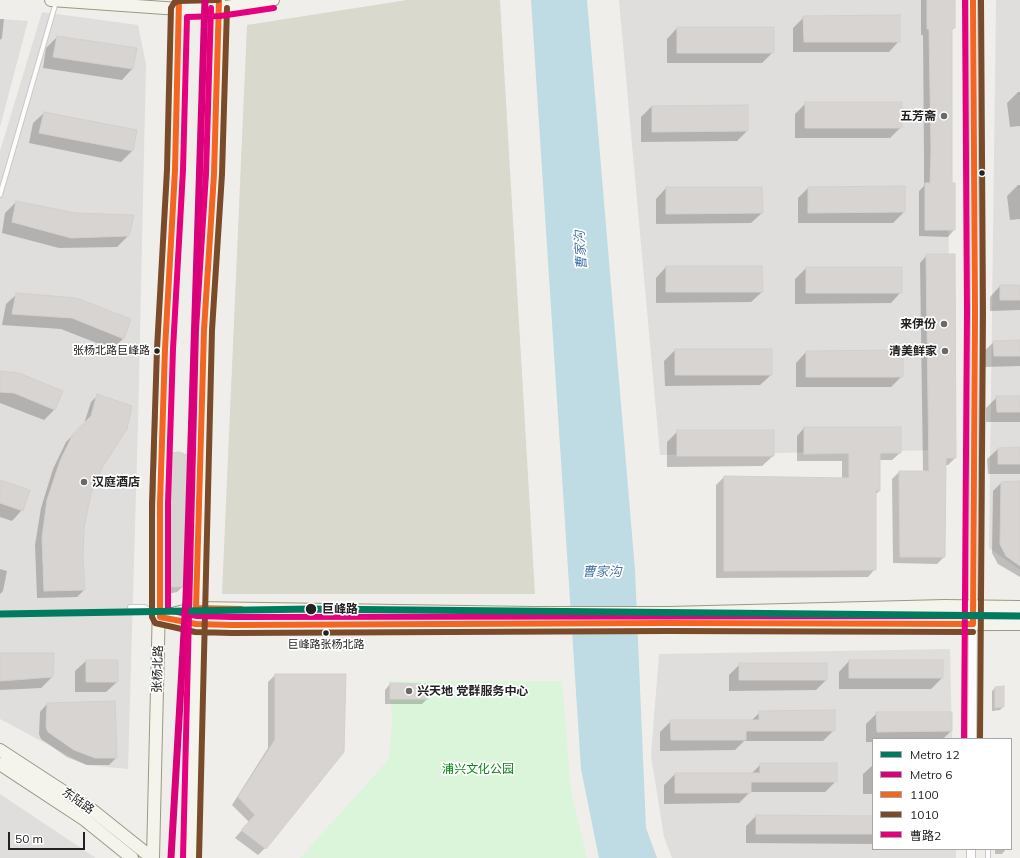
<!DOCTYPE html>
<html>
<head>
<meta charset="utf-8">
<style>
	body { margin:0 }
	#map { position:relative; width:1020px; height:858px; overflow:hidden; background:#f0eeeb; font-family:Mulish,"Noto Sans SC",sans-serif }
	canvas { display:block }
	.legend { position:absolute; left:872px; top:738px; width:140px; height:112px; box-sizing:border-box; background:#fff; border:1px solid #a7a7a7; margin:0; padding:5px 7px; list-style:none; font-size:12px; color:#222 }
	.legend li { display:flex; align-items:center; gap:8px; height:20px }
	.legend b { width:20px; border:1px solid #a7a7a7 }
	.scale { position:absolute; left:8px; top:832px; width:77px; height:18px; box-sizing:border-box; border:2px solid #222; border-top:0; padding-left:5px; font-size:12px; line-height:14px; white-space:nowrap; color:#222; -webkit-text-stroke:3px #fff; paint-order:stroke }
</style>
</head>
<body>
<div id="map">
<canvas width="1020" height="858"></canvas>
<ul class="legend">
<li><b style="height:5px;background:#007b5f"></b>Metro 12</li>
<li><b style="height:5px;background:#d9017a"></b>Metro 6</li>
<li><b style="height:5px;background:#f26522"></b>1100</li>
<li><b style="height:5px;background:#7a4b2a"></b>1010</li>
<li><b style="height:5px;background:#e5007d"></b>曹路2</li>
</ul>
<div class="scale">50 m</div>
</div>
<script>
const ctx = document.querySelector('canvas').getContext('2d');
ctx.lineJoin = 'round';
function fillPath(path, color) { ctx.fillStyle = color; ctx.fill(path, 'evenodd'); }
const poly = rows => new Path2D(rows.map(r => 'M' + r).join(''));
function strokePath(path, color, width, dash) { ctx.strokeStyle = color; ctx.lineWidth = width; ctx.lineCap = dash ? 'butt' : 'round'; ctx.setLineDash(dash || []); ctx.stroke(path); }
function write(font, color, halo, rows, align = 'center') {
  ctx.font = font + ' Mulish,"Noto Sans SC",sans-serif'; ctx.lineWidth = 3.5; ctx.setLineDash([]); ctx.textBaseline = 'middle'; ctx.strokeStyle = halo; ctx.fillStyle = color; for (const [text, x, y, turn = 0] of rows) {
    ctx.save(); ctx.translate(x, y); ctx.rotate((+turn || 0) * Math.PI / 180); ctx.textAlign = isNaN(turn) ? turn : align; if (halo) ctx.strokeText(text, 0, 0); ctx.fillText(text, 0, 0); ctx.restore();
  }
}
const residential = poly([
	[619,0,946,0,951,450,660,455],
	[996,0,1020,0,1020,570,989,548],
	[42,12,138,25,146,64,138,424,128,769,86,765,0,719,0,151],
	[0,19,28,21,0,127],
	[950,649,952,739,873,739,873,849,956,849,956,858,672,858,664,837,651,756,659,654],
	[0,794,96,858,0,858]
]);
const construction = poly([
	[407,0,500,0,535,594,222,594,247,25]
]);
const park = poly([
	[389,681,562,681,571,792,587,858,300,858,389,759,392,720]
]);
const water = poly([
	[531,0,587,0,635,570,646,828,657,858,599,858,581,769]
]);
const shadow = poly([
	[921,0,954,0,954,28,951,31,951,184,954,184,954,230,948,237,919,236,919,191,924,186,924,157,923,35,921,35],
	[804,17,899,41,889,52,793,52,793,28],
	[0,19,4,19,2,38,0,40],
	[677,28,773,52,762,63,667,63,667,39],
	[57,37,135,49,132,69,122,80,43,68,46,48],
	[1018,92,1020,92,1020,126,1010,127,1007,103],
	[806,103,901,127,890,138,795,138,795,114],
	[652,106,747,131,737,141,641,142,641,117],
	[44,113,132,151,121,162,29,143,33,123],
	[1018,185,1020,185,1020,219,1010,220,1007,196],
	[666,188,762,213,751,223,656,224,656,199],
	[808,188,904,212,893,223,798,223,798,198],
	[16,202,128,236,117,247,59,248,2,233,5,213],
	[927,255,955,458,948,465,945,465,944,557,937,564,893,563,892,479,899,472,923,472,920,263],
	[666,267,762,292,751,302,656,303,656,278],
	[806,268,901,268,901,292,891,303,795,304,795,279],
	[1000,286,1020,286,1020,310,990,311,990,297],
	[17,294,129,319,123,339,112,349,61,329,2,325,6,304],
	[1020,341,1020,366,983,367,983,352,994,342],
	[675,350,771,375,760,385,665,386,664,361],
	[806,352,902,376,891,387,796,387,796,363],
	[0,372,55,409,44,420,0,403],
	[98,395,102,465,90,494,83,527,82,559,84,590,77,597,37,598,35,545,41,508,53,469,66,442,84,424,91,402],
	[997,397,1020,397,1020,422,986,422,986,408],
	[804,428,900,453,892,460,879,460,879,491,875,495,875,569,868,577,716,578,716,485,724,477,842,479,842,461,797,461,797,436],
	[678,431,773,456,762,466,667,467,667,442],
	[1020,448,1020,474,988,474,987,459,998,449],
	[171,454,189,581,177,592,168,594,160,592,163,461],
	[0,481,22,510,12,521,0,517],
	[1001,483,1020,501,1020,577,998,564,992,553,993,491],
	[0,569,7,571,3,591,0,594],
	[0,654,52,677,41,688,0,690],
	[86,661,117,682,106,692,75,692,75,671],
	[849,661,942,661,942,678,931,689,839,689,839,672],
	[740,664,826,680,816,690,729,691,729,675],
	[275,675,345,675,265,848,258,855,235,838,249,822,232,805,268,748,268,682],
	[390,684,427,699,422,704,385,704,385,690],
	[995,688,1003,707,1000,710,992,711,992,691],
	[47,704,116,758,109,765,87,765,67,757,41,739,39,734,40,712],
	[760,712,834,730,823,741,744,741,735,750,660,751,660,732,671,721,751,721],
	[877,713,951,731,943,739,873,739,873,742,866,742,866,724],
	[761,764,836,781,825,792,750,792,739,803,664,804,664,785,675,774,751,774],
	[873,765,873,794,863,794,863,774],
	[756,816,873,816,873,844,746,843,746,826],
	[995,849,1006,849,1002,854,995,854]
]);
const building = poly([
	[927,0,955,0,955,28,952,28,952,183,955,183,955,230,925,230,925,183,930,183,931,150,929,29,927,29,927,0],
	[900,15,900,42,804,42,803,16,900,15],
	[677,27,774,27,774,53,677,53,677,27],
	[57,36,137,48,133,69,53,57,57,36],
	[805,102,902,102,902,128,805,128,805,102],
	[748,105,748,131,652,132,652,106,748,105],
	[44,112,137,130,133,151,39,133,44,112],
	[905,186,905,212,808,213,808,187,905,186],
	[666,187,762,187,763,213,666,214,666,187],
	[16,201,75,213,134,215,129,236,71,238,12,222,16,201],
	[926,254,955,254,956,458,946,458,945,557,900,557,899,471,929,471,926,254],
	[666,266,762,266,763,292,666,292,666,266],
	[806,267,902,267,902,293,806,293,806,267],
	[1000,285,1020,285,1020,300,1000,300,1000,285],
	[16,293,76,298,131,319,124,339,72,318,12,314,16,293],
	[1020,340,1020,356,994,356,993,341,1020,340],
	[675,349,772,349,772,375,675,375,675,349],
	[903,350,903,377,806,377,806,351,903,350],
	[0,371,19,373,63,391,55,410,14,393,0,392,0,371],
	[97,394,132,406,127,429,103,466,91,494,84,528,83,559,85,590,44,591,42,538,47,500,60,461,73,434,91,416,97,394],
	[996,396,1020,396,1020,412,997,412,996,396],
	[804,427,901,427,901,453,880,453,880,491,876,490,876,570,724,571,724,476,849,478,849,453,804,454,804,427],
	[677,430,774,430,774,456,677,456,677,430],
	[1020,447,1020,464,998,464,998,448,1020,447],
	[179,452,193,457,190,581,185,586,175,587,167,585,170,453,179,452],
	[0,480,30,490,23,511,0,503,0,480],
	[1020,481,1020,566,1006,556,1000,544,1001,482,1020,481],
	[0,653,54,653,53,677,0,681,0,653],
	[86,660,118,660,118,682,86,682,86,660],
	[849,660,943,660,943,678,849,678,849,660],
	[739,663,827,663,827,680,739,680,739,663],
	[275,674,346,674,344,752,266,849,241,830,255,815,238,797,275,740,275,674],
	[390,683,428,684,428,699,390,699,390,683],
	[1004,686,1004,707,995,708,995,687,1004,686],
	[115,701,117,758,95,758,74,750,48,732,46,727,47,703,115,701],
	[835,710,835,731,746,731,746,740,671,740,670,720,759,720,759,711,835,710],
	[876,712,952,712,952,731,877,732,876,712],
	[760,763,837,763,837,782,751,782,751,793,675,793,675,773,760,773,760,763],
	[756,815,873,816,873,834,756,834,756,815]
]);
const lane = poly([
	[0,195,56,2],
	[130,607,145,607,156,614],
	[988,858,988,849]
]);
const street = poly([
	[972,739,975,312,973,0],
	[971,858,971,849]
]);
const secondary = poly([
	[51,0,179,9,219,8,273,0],
	[160,617,196,608,533,613,668,613,945,606,1020,607],
	[164,618,196,624,232,625,1020,624],
	[0,750,92,810,152,858],
	[0,764,85,820,132,858],
	[153,858,165,349,175,170,179,0],
	[191,858,204,330,214,174,219,0]
]);
const bus1 = poly([
	[179,0,175,170,165,349,160,503,160,617,196,624,232,625,668,623,973,624,975,312,973,0],
	[219,0,214,174,204,330,196,608,241,609]
]);
const bus2 = poly([
	[218,0,178,1,174,3,171,8,167,170,157,349,152,503,152,617,155,623,195,632,232,633,668,631,973,632],
	[980,739,983,312,981,0],
	[199,858,212,330,222,174,227,8]
]);
const bus3 = poly([
	[274,8,220,16,187,17,183,170,173,349,168,503,168,610,197,616,232,617,1020,616],
	[964,739,967,312,965,0],
	[183,858,196,330,206,174,211,8]
]);
const metro1 = poly([
	[0,614,311,609,1020,616]
]);
const metro2 = poly([
	[171,858,186,598,205,0]
]);
const markers = [
	[944,116,4,"#6a6968"],
	[982,173,3.5,"#222"],
	[944,324,4,"#6a6968"],
	[157,351,3.5,"#222"],
	[945,351,4,"#6a6968"],
	[84,482,4,"#6a6968"],
	[311,609,6,"#222"],
	[326,633,3.5,"#222"],
	[409,691,4,"#6a6968"]
];
const busNames = [
	["张杨北路巨峰路",150,351],
	["巨峰路张杨北路",326,645,"center"]
];
const poiNames = [
	["五芳斋",936,116],
	["来伊份",936,324],
	["清美鲜家",937,351],
	["汉庭酒店",92,482,"left"],
	["兴天地 党群服务中心",417,691,"left"]
];
const stopNames = [
	["巨峰路",322,609]
];
const streetNames = [
	["张杨北路",158,669,-88],
	["东陆路",78,801,35]
];
const parkNames = [
	["浦兴文化公园",478,769]
];
const waterNames = [
	["曹家沟",581,250,-94],
	["曹家沟",602,572]
];
fillPath(residential, '#dfdedc');
fillPath(construction, '#d9d9cd');
fillPath(park, '#daf5da');
fillPath(water, '#bfdbe3');
fillPath(shadow, '#0003');
fillPath(building, '#d7d4d2');
strokePath(building, '#d3d0cc', 1);
strokePath(lane, '#c9c8c7', 6);
strokePath(street, '#c9c8c7', 10);
strokePath(secondary, '#999a82', 14);
strokePath(lane, '#fdfcfc', 4);
strokePath(street, '#fdfcfc', 8);
strokePath(secondary, '#f4f4ed', 12);
strokePath(bus1, '#f26522', 6);
strokePath(bus2, '#7a4b2a', 6);
strokePath(bus3, '#e5007d', 6);
strokePath(metro1, '#007b5f', 7);
strokePath(metro2, '#d9017a', 7);
for (const [x, y, r, color] of markers) { const dot = new Path2D(); dot.arc(x, y, r, 0, 2 * Math.PI); ctx.fillStyle = color; ctx.fill(dot); strokePath(dot, '#fff', 1.5); }
write('11px', '#222', '#fff', busNames, 'right');
write('bold 12px', '#222', '#fff', poiNames, 'right');
write('bold 12px', '#222', '#fff', stopNames, 'left');
write('12px', '#222', '#fff', streetNames);
write('12px', '#0c8416', '#fff', parkNames);
write('italic 13px', '#4a7aab', '#fff', waterNames);
</script>
</body>
</html>
